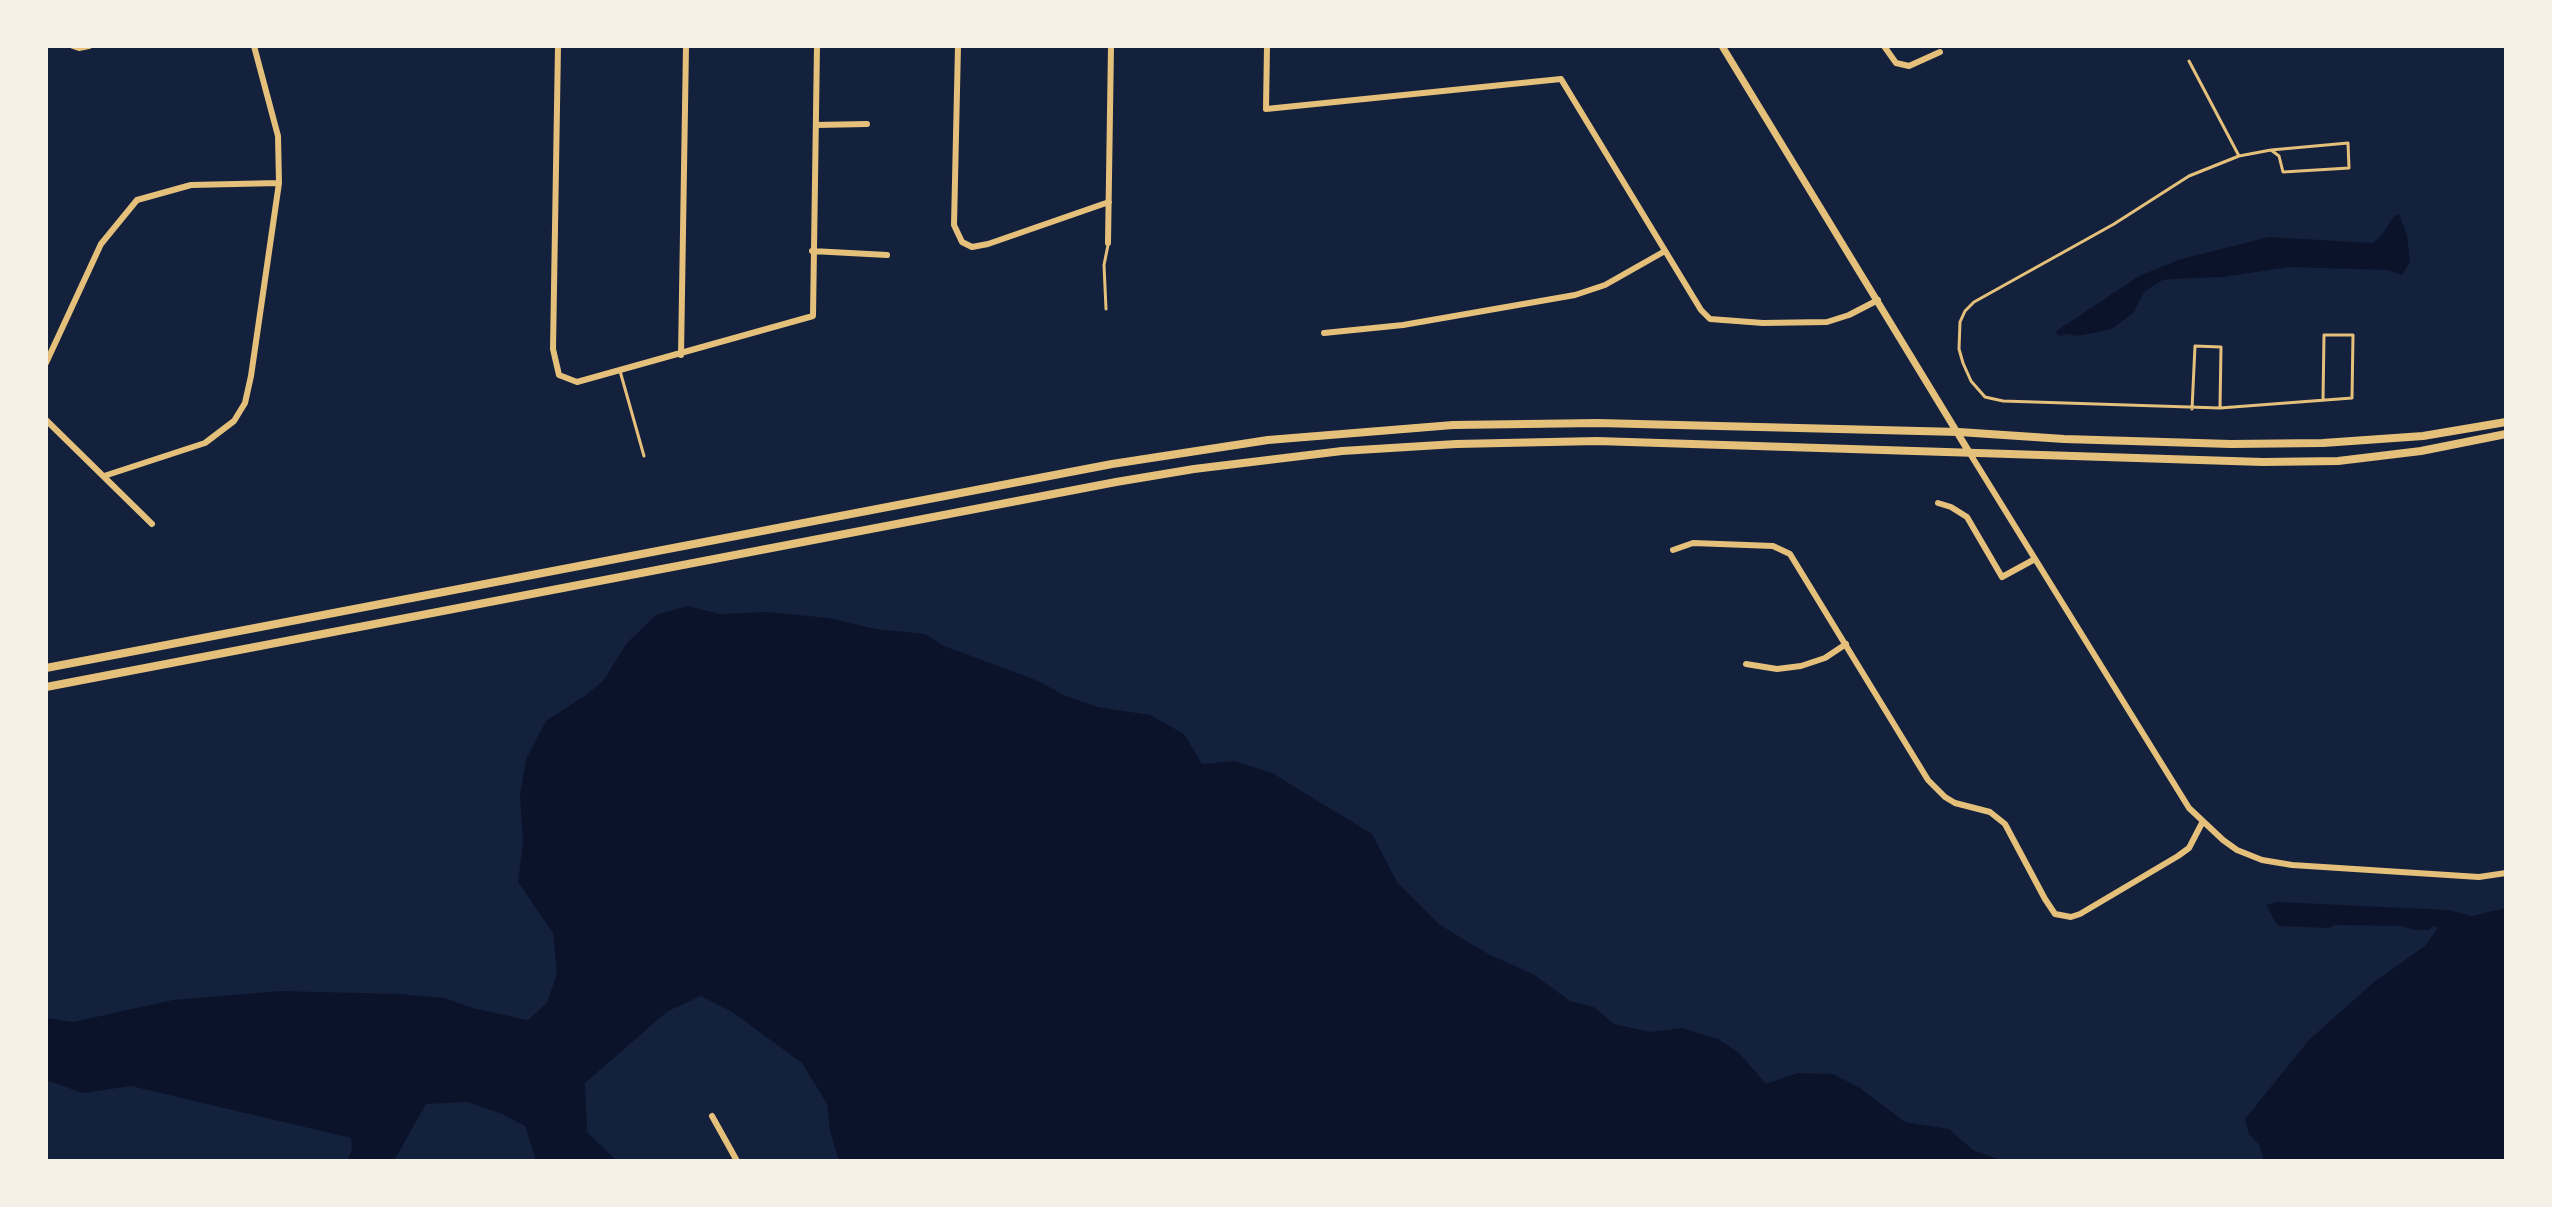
<!DOCTYPE html>
<html>
<head>
<meta charset="utf-8">
<style>
	body { margin:0 }
	#map { position:relative; width:2552px; height:1207px; overflow:hidden; background:#14213d; font-family:Lora,serif }
	canvas { display:block }
	.frame { position:absolute; inset:0; border:48px solid #f6f1e7; pointer-events:none }
</style>
</head>
<body>
<div id="map">
<canvas width="2552" height="1207"></canvas>
<div class="frame"></div>
</div>
<script>
const ctx = document.querySelector('canvas').getContext('2d');
ctx.lineJoin = 'round';
function fillPath(path, color) { ctx.fillStyle = color; ctx.fill(path, 'evenodd'); }
const poly = rows => new Path2D(rows.map(r => 'M' + r).join(''));
function strokePath(path, color, width, dash) { ctx.strokeStyle = color; ctx.lineWidth = width; ctx.lineCap = dash ? 'butt' : 'round'; ctx.setLineDash(dash || []); ctx.stroke(path); }
const water = poly([
	[2399,214,2407,235,2410,262,2402,275,2389,270,2289,267,2223,277,2172,279,2163,280,2145,291,2133,313,2112,329,2078,336,2066,334,2060,336,2055,332,2139,276,2181,259,2269,237,2373,243,2382,235,2394,216],
	[687,606,720,614,768,612,829,618,876,629,925,634,944,646,1036,680,1066,696,1098,707,1150,715,1184,734,1202,764,1234,761,1272,773,1372,834,1397,882,1440,925,1490,955,1533,974,1570,1001,1594,1007,1614,1024,1650,1032,1682,1028,1718,1039,1739,1053,1766,1084,1798,1073,1833,1074,1860,1088,1905,1122,1949,1129,1973,1150,2003,1161,839,1161,830,1131,827,1104,802,1063,732,1012,701,996,668,1011,585,1083,587,1132,617,1161,536,1161,525,1126,502,1114,468,1102,426,1104,394,1161,347,1161,352,1149,351,1138,131,1086,83,1093,46,1080,46,1018,73,1022,173,1000,280,991,400,994,445,998,472,1008,528,1020,547,1003,557,973,553,933,518,882,523,842,520,795,526,759,546,721,586,695,603,681,627,643,656,615],
	[2278,902,2449,910,2472,916,2506,908,2506,1161,2264,1161,2259,1145,2249,1134,2245,1119,2309,1040,2374,982,2425,946,2438,928,2434,926,2428,930,2414,930,2402,926,2335,925,2328,928,2278,926,2266,905]
]);
const service = poly([
	[2189,61,2239,156,2189,176,2114,224,1974,302,1965,311,1960,322,1959,349,1963,363,1971,381,1985,397,2003,401,2220,408,2352,398,2353,335,2324,335,2323,400],
	[2239,156,2271,150,2279,156,2283,172,2349,168,2348,143,2271,150],
	[1106,309,1104,265,1108,245],
	[620,371,644,456],
	[2192,409,2195,346,2221,347,2220,408]
]);
const minor = poly([
	[73,46,79,48,89,46],
	[558,46,553,349,559,375,577,382,813,316,817,46],
	[958,46,954,225,962,242,972,247,988,244,1109,202],
	[1267,46,1266,109,1561,79,1701,310,1710,319,1763,323,1827,322,1849,315,1878,300],
	[1884,46,1896,63,1909,66,1940,52],
	[816,125,867,124],
	[1108,243,1111,46],
	[812,251,887,255],
	[1324,333,1403,325,1575,295,1605,285,1665,251],
	[681,355,686,46],
	[46,363,101,244,137,200,191,185,279,183],
	[46,420,152,524],
	[1969,452,2189,808,2223,840,2237,850,2262,860,2292,865,2479,877,2506,873],
	[104,476,205,443,234,421,245,403,251,376,279,183,278,136,254,46],
	[1938,503,1951,507,1967,517,2002,577,2035,559],
	[1673,550,1693,543,1773,546,1790,554,1928,780,1945,797,1955,803,1990,812,2005,824,2045,899,2055,914,2071,917,2080,914,2178,856,2189,848,2202,823],
	[1746,664,1777,669,1801,666,1825,658,1846,644],
	[712,1116,737,1161]
]);
const tertiary = poly([
	[1722,46,1969,452]
]);
const secondary = poly([
	[46,668,1112,464,1268,440,1453,425,1598,423,1959,432,2064,439,2231,444,2323,443,2423,436,2506,422],
	[46,687,1116,482,1194,469,1342,451,1456,444,1597,441,2263,462,2338,461,2421,451,2506,434]
]);
fillPath(water, '#0b132b');
strokePath(service, '#e5c07b', 3);
strokePath(minor, '#e5c07b', 6);
strokePath(tertiary, '#e5c07b', 7);
strokePath(secondary, '#e5c07b', 8);
</script>
</body>
</html>
